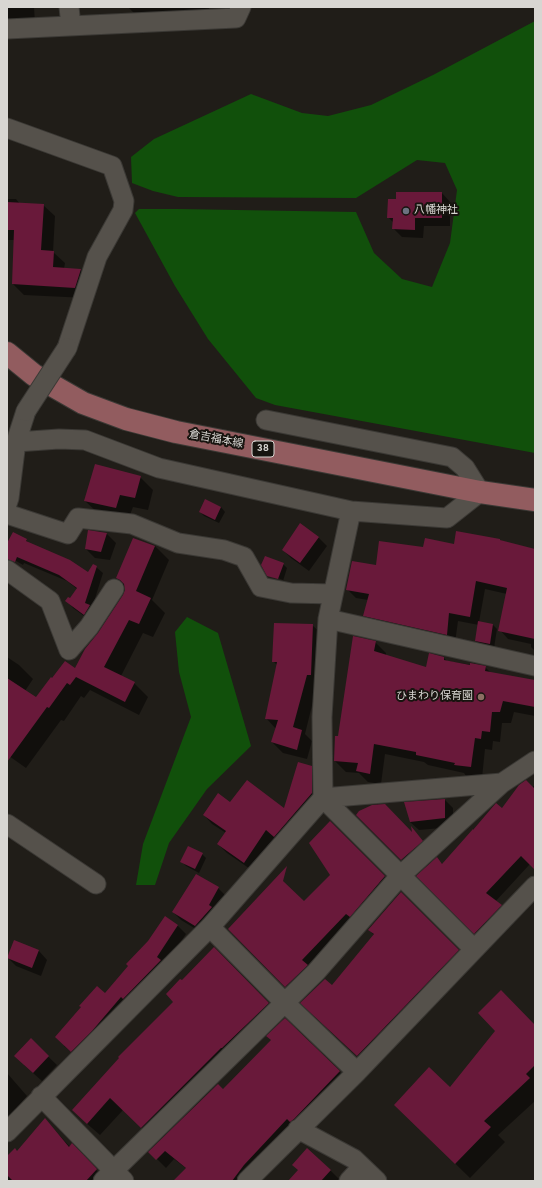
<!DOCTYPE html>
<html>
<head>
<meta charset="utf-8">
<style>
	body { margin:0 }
	#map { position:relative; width:542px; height:1188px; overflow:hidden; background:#201d18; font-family:Overpass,sans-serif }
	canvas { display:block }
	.frame { position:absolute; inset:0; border:8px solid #d8d6d2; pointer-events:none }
</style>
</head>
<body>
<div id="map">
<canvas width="542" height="1188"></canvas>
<div class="frame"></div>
</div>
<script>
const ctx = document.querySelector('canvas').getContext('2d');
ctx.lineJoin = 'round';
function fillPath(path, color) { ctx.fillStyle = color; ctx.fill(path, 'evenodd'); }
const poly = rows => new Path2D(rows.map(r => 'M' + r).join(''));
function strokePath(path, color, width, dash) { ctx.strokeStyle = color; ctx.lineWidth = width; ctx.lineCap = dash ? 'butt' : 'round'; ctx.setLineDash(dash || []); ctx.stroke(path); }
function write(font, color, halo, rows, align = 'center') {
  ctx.font = font + ' Overpass,"Noto Sans JP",sans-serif'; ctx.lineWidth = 4; ctx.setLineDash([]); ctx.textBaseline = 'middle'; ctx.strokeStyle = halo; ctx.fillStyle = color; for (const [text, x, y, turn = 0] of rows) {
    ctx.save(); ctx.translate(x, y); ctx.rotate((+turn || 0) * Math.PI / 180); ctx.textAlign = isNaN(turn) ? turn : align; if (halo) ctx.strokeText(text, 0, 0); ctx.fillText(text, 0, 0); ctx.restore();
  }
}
const forest = poly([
	[535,21,535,453,275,405,256,398,208,339,175,286,135,213,139,209,178,209,356,212,374,253,402,279,432,287,450,243,457,190,445,163,417,160,356,198,178,197,153,191,132,183,131,157,154,139,251,94,302,113,328,116,371,105,433,75],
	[187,617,218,633,251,746,207,789,169,843,155,885,136,885,143,844,191,717,179,672,175,632]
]);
const shadow = poly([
	[7,7,34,7,35,23,7,22],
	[128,7,235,7,209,8,210,18,186,20,177,11,135,14],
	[442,193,450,202,450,226,424,226,423,238,402,237,393,228,394,223,388,217,397,200],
	[7,199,16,199,20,204,43,205,55,216,53,252,65,263,64,269,81,270,92,281,86,298,24,295,13,284,15,240,7,240],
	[140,477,153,490,148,510,133,507,128,520,98,513,85,501],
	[221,507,225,512,219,523,204,516,200,512],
	[89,531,107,534,116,543,110,560,95,558,86,549],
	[318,537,327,546,309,571,291,558,283,550],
	[26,540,29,543,88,574,96,567,103,573,92,608,91,621,73,608,67,601,70,599,77,589,67,581,24,563,23,565,11,558,7,554,7,545],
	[500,540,502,541,535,550,535,651,531,647,531,644,508,639,500,630,507,594,485,589,479,622,493,625,497,629,494,648,480,645,476,641,479,625,458,621,455,643,373,624,364,615,368,600,356,598,347,589,377,566,424,549],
	[155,546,169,560,152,600,165,613,153,637,143,633,121,676,134,683,148,697,139,715,90,690,84,698,81,696,64,721,61,720,26,768,9,756,7,759,7,657,19,665,33,679,25,691,36,698,53,679,75,669,124,595,126,590,125,586,117,578],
	[283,564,287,568,283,581,283,580,269,575],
	[312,625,323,635,317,685,305,734,312,741,307,759,283,753,272,742,276,729,266,718,277,665,273,661],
	[375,642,386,653,386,656,427,668,444,658,447,661,485,667,491,673,535,681,535,716,514,712,511,723,502,723,500,742,493,741,492,750,485,749,482,778,466,776,464,773,428,765,424,762,385,754,381,784,368,782,359,773,346,772,335,761,339,737],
	[311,767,320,776,320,801,283,845,275,838,253,871,227,853,218,844,226,833,212,824,204,815,230,803,284,810],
	[535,785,535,869,530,864,495,902,510,915,484,942,418,876,437,859,443,865,502,809],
	[445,800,453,808,453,827,419,830,410,822],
	[357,815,414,835,412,830,432,852,412,870],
	[330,822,397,889,298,998,229,929,304,903,332,875],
	[202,854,206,858,199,873,186,866,182,862],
	[218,888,227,897,204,934,181,920,173,912],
	[401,893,470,962,369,1067,313,1014,332,986,374,935,369,930],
	[166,917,178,926,186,934,165,965,80,1059,64,1046,149,942],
	[14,942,39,951,47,960,41,976,16,966,8,958],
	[214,949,281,1015,154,1140,123,1110,100,1135,85,1122,175,1002,182,981],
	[285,1019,349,1081,248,1181,175,1181,187,1169,174,1159,166,1168,150,1152,223,1090,272,1041],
	[535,1026,535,1101,498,1135,505,1142,470,1178,395,1105,450,1089],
	[31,1040,57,1065,42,1081,24,1065],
	[7,1073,27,1096,7,1119],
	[45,1119,70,1147,72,1145,101,1175,95,1181,7,1181,7,1157,18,1152],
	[330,1170,339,1179,337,1181,289,1181]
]);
const building = poly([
	[396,192,442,192,442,218,415,218,415,230,392,229,393,218,387,218,388,199,396,199],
	[7,202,44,204,41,250,54,251,53,267,81,269,75,288,12,284,14,230,7,230],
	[95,464,141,476,135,498,120,495,116,508,84,501],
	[205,499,221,507,215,520,199,512],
	[300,523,319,537,300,563,282,550],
	[88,530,107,533,101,552,85,549],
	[456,531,500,539,500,540,535,549,535,639,498,631,507,588,476,581,470,617,449,613,447,635,363,616,369,594,346,590,352,561,376,565,379,541,423,547,425,538,454,544],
	[13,532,27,539,26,541,70,560,88,572,93,564,97,566,85,603,90,605,84,615,65,601,68,597,70,598,77,588,59,575,17,557,15,562,7,559,7,543],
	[133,538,155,546,136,591,151,598,139,624,129,620,104,667,135,682,125,702,76,677,70,685,67,683,49,708,47,707,7,762,7,678,36,697,51,677,52,678,65,661,75,668,85,649,98,633,123,595,125,590,124,584,120,580,116,578],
	[265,556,284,563,278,579,267,576,261,565],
	[478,621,493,624,490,644,475,641],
	[274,623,313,624,311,675,307,675,293,727,302,730,297,750,271,742,278,720,265,719,277,662,272,662],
	[353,636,376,641,374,651,426,667,429,653,444,657,444,660,470,665,470,663,486,666,485,671,535,680,535,707,503,701,500,712,492,712,490,732,482,731,481,739,475,738,471,767,454,765,455,763,416,755,416,752,374,744,370,774,356,771,358,763,334,761,335,736,338,736],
	[298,762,312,766,312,793,274,837,266,830,244,863,217,844,226,831,203,815,218,793,230,802,247,780,284,808],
	[526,780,535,789,535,870,521,856,486,893,502,905,474,934,416,876,437,857,442,864,473,829,473,830,496,803,502,808,519,785],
	[445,799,445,818,410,822,404,802],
	[385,804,412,832,411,826,423,841,401,860,356,815,359,811,372,805],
	[330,821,385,876,350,917,346,914,302,960,308,965,285,987,228,929,287,866,283,881,304,901,330,875,309,843],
	[188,846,203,853,195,869,180,862],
	[196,874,219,887,209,905,212,907,195,926,172,912],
	[401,892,459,950,357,1056,300,1003,325,979,332,985,374,934,368,930],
	[165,916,178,925,157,957,161,960,123,999,121,997,92,1031,71,1052,55,1037,81,1007,79,1006,97,986,105,993,128,966,126,964,148,941],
	[14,940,39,950,32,968,7,958],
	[214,947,269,1003,222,1048,221,1048,141,1128,110,1098,87,1124,72,1110,119,1058,118,1057,173,1002,166,994,180,979,182,980],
	[501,990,535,1025,535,1065,526,1074,530,1078,484,1121,491,1127,455,1164,394,1105,429,1067,450,1087,495,1031,478,1013],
	[285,1018,340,1071,294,1119,290,1122,287,1119,244,1165,232,1181,173,1181,186,1168,165,1151,156,1160,148,1152,218,1084,223,1089,271,1040,266,1036],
	[31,1038,49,1056,33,1073,14,1056],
	[45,1118,69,1147,72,1143,97,1169,86,1181,13,1181,7,1175,7,1156,15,1148,17,1151],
	[307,1148,331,1170,321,1181,288,1181,298,1170,292,1165]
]);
const minor = poly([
	[69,7,71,26],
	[7,29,236,18,241,7],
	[7,128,112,166,124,201,123,210,97,257,67,348],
	[16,442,59,439,85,440,159,468,351,511,447,518,480,492,465,468,452,457,266,420],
	[7,504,9,498,16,442,26,411],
	[351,511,328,619,322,717,323,798,474,949],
	[7,514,68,534,78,518,132,524,178,543,224,550,244,557,261,587,291,593,333,594],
	[7,570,50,601,69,650,89,627,114,589],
	[328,619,535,666],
	[7,824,96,884],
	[210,927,285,1003,357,1072],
	[41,1096,124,1181],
	[298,1129,354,1159,377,1181],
	[7,1132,210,927,323,798,502,783],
	[103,1181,316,972,400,876,502,783,535,761],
	[247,1181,357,1072,535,886],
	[349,1181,362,1167]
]);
const major = poly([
	[7,353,34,375,83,403,126,419,176,432,480,492,535,500]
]);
const minorBridge = poly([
	[26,411,67,348]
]);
const markers = [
	[406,211,4,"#6b7280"],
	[481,697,4,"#8d6e63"]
];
const shields = [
	[263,449,22]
];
const shieldNames = [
	["38",263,449]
];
const poiNames = [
	["八幡神社",414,211],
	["ひまわり保育園",473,697,"right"]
];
const streetNames = [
	["倉吉福本線",216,440,11]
];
fillPath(forest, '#11500b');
fillPath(shadow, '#0007');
fillPath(building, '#69193a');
strokePath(minor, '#3b3935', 21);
strokePath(major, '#3b3935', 24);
strokePath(minor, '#55514b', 19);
strokePath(major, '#925c5f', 22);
strokePath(minorBridge, '#3b3935', 21, []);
strokePath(minorBridge, '#55514b', 19);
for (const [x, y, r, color] of markers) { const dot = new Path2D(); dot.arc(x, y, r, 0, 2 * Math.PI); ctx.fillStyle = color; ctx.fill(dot); strokePath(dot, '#17140f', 1.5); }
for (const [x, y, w] of shields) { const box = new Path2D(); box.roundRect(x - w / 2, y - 8, w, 16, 3); ctx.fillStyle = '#17140f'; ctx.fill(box); strokePath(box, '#d8d6d2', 1); }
write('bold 10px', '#d8d6d2', null, shieldNames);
write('11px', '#d8d6d2', '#17140f', poiNames, 'left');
write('11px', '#d8d6d2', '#17140f', streetNames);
</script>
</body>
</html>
